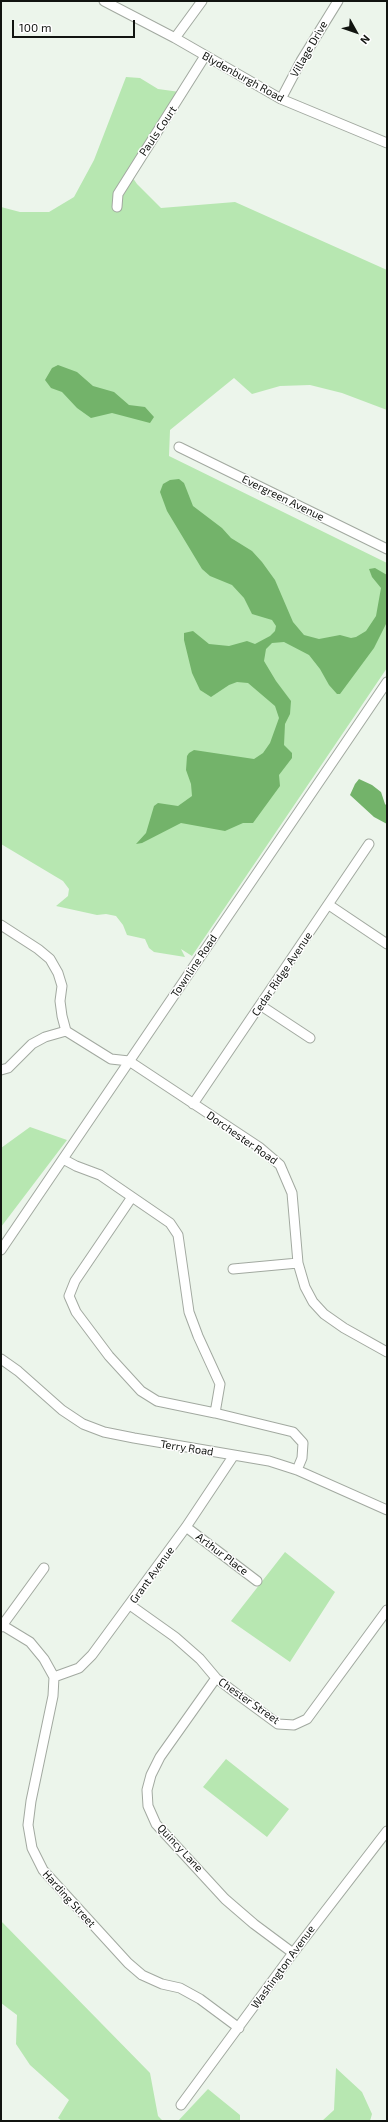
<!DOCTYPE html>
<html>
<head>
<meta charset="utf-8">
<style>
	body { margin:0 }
	#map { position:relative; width:388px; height:2122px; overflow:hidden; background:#ecf5eb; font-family:"Exo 2",sans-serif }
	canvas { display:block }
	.frame { position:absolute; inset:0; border:2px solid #111410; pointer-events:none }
	.north { position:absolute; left:336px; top:12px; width:40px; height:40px; -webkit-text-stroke:3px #fff; paint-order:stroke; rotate:130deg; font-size:11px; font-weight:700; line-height:16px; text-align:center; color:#111410 }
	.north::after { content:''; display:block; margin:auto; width:14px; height:18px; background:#111410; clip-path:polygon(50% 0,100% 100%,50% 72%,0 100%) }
	.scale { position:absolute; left:12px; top:20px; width:123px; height:18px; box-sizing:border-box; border:2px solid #111410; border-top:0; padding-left:5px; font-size:12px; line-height:14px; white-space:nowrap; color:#111410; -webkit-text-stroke:3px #fff; paint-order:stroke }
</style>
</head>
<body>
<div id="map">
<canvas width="388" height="2122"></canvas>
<div class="frame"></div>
<div class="north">N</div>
<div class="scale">100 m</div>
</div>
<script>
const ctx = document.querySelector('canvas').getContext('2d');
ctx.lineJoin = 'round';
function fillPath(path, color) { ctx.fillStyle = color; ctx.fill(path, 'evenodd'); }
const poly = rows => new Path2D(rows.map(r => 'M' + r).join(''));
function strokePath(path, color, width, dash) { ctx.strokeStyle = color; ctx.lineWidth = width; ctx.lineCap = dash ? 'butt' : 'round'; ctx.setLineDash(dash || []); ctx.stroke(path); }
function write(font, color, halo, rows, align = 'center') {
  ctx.font = font + ' "Exo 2",sans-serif'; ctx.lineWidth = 3; ctx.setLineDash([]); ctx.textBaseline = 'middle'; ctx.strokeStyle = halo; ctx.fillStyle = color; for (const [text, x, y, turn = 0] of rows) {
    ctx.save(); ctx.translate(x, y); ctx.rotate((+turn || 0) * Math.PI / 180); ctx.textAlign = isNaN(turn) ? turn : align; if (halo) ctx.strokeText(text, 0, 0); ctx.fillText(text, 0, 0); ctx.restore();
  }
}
const green = poly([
	[126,77,140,78,158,89,180,92,128,171,137,184,161,208,235,202,387,270,387,410,342,393,310,385,280,386,252,394,234,378,170,430,169,456,387,563,387,668,192,956,181,949,185,957,154,952,149,948,145,939,127,935,123,925,116,916,106,914,97,915,56,906,68,896,69,889,63,881,1,844,1,207,20,212,49,212,74,197,94,160],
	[30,1127,67,1140,1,1227,1,1148],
	[285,1552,335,1592,290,1662,231,1621],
	[226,1759,289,1809,267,1837,203,1787],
	[1,1921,150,2073,158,2116,163,2121,62,2121,58,2118,69,2100,30,2065,16,2044,17,2015,1,2003],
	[336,2068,362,2092,372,2114,370,2121,322,2121,334,2110],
	[208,2089,240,2115,240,2121,178,2121]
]);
const water = poly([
	[58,365,77,372,93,386,114,392,129,405,145,407,154,417,150,423,112,413,91,418,77,408,62,392,51,388,45,380,52,368],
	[179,479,184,483,193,506,222,528,231,538,252,551,262,562,275,580,293,622,304,635,319,639,340,635,351,638,356,637,366,631,376,616,381,588,372,577,369,569,375,568,387,575,387,622,374,648,340,694,337,694,329,685,320,669,309,655,284,642,272,643,266,649,264,661,276,681,291,701,290,714,285,724,284,745,292,753,292,758,279,775,280,786,253,823,243,823,225,831,181,823,142,843,136,844,146,833,154,806,158,803,178,806,192,796,191,784,186,770,187,756,189,753,194,750,254,759,263,753,270,743,279,718,275,706,248,683,237,682,229,685,211,697,200,690,192,673,184,640,184,633,193,631,209,644,229,646,247,641,255,644,270,636,275,631,276,626,272,620,252,614,244,598,232,585,210,576,202,569,167,511,160,492,163,484,170,480],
	[359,779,372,785,381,792,385,804,387,806,387,824,374,817,350,795,355,784]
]);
const minor = poly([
	[104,1,175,38,281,99,387,143],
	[175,38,202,1],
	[281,99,301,61,338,1],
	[117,207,118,194,205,56],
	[179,447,387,549],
	[329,905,387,944],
	[1,925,38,949,50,959,58,973,62,986,60,1001,62,1016,66,1031,111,1059,129,1061,259,1147,280,1165,292,1193,298,1263,305,1287,313,1302,324,1314,344,1328,387,1352],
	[260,1005,310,1038],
	[1,1070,8,1068,32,1044,45,1037,66,1031],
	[193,1104,369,844],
	[63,1159,76,1166,100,1175,170,1223,178,1235,189,1312,198,1336,220,1384,215,1413,293,1432,303,1443,302,1458,297,1470],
	[132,1197,75,1281,69,1296,76,1312,109,1356,141,1391,157,1401,215,1413],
	[1,1250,387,682],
	[233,1269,298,1263],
	[1,1359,18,1371,62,1410,83,1424,104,1432,134,1438,269,1461,297,1470,387,1510],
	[186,1527,257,1581],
	[130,1605,175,1637,200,1659,216,1678,237,1694,278,1724,294,1725,307,1719,387,1610],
	[2,1625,30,1642,44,1659,54,1677,53,1696,31,1801,28,1825,32,1848,43,1870,128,1963,142,1975,162,1984,180,1988,200,1999,239,2028],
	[1,1627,44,1568],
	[54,1677,79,1668,92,1655,186,1527,234,1455],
	[216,1678,160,1757,151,1775,147,1790,148,1806,156,1824,225,1899,254,1924,293,1953],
	[181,2105,293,1953,387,1831]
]);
const streetNames = [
	["Village Drive",309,49,-60],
	["Blydenburgh Road",243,77,29],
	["Pauls Court",158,131,-56],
	["Evergreen Avenue",283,498,26],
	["Townline Road",194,966,-56],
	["Cedar Ridge Avenue",282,974,-56],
	["Dorchester Road",242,1138,35],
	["Terry Road",187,1448,9],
	["Arthur Place",222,1554,37],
	["Grant Avenue",152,1575,-54],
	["Chester Street",249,1701,35],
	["Quincy Lane",180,1848,47],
	["Harding Street",69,1899,48],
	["Washington Avenue",283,1967,-54]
];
fillPath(green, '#b7e7b1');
fillPath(water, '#73b36a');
strokePath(minor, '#a2a9a0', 11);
strokePath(minor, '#fff', 9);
write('11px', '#111410', '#fff', streetNames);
</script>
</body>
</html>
